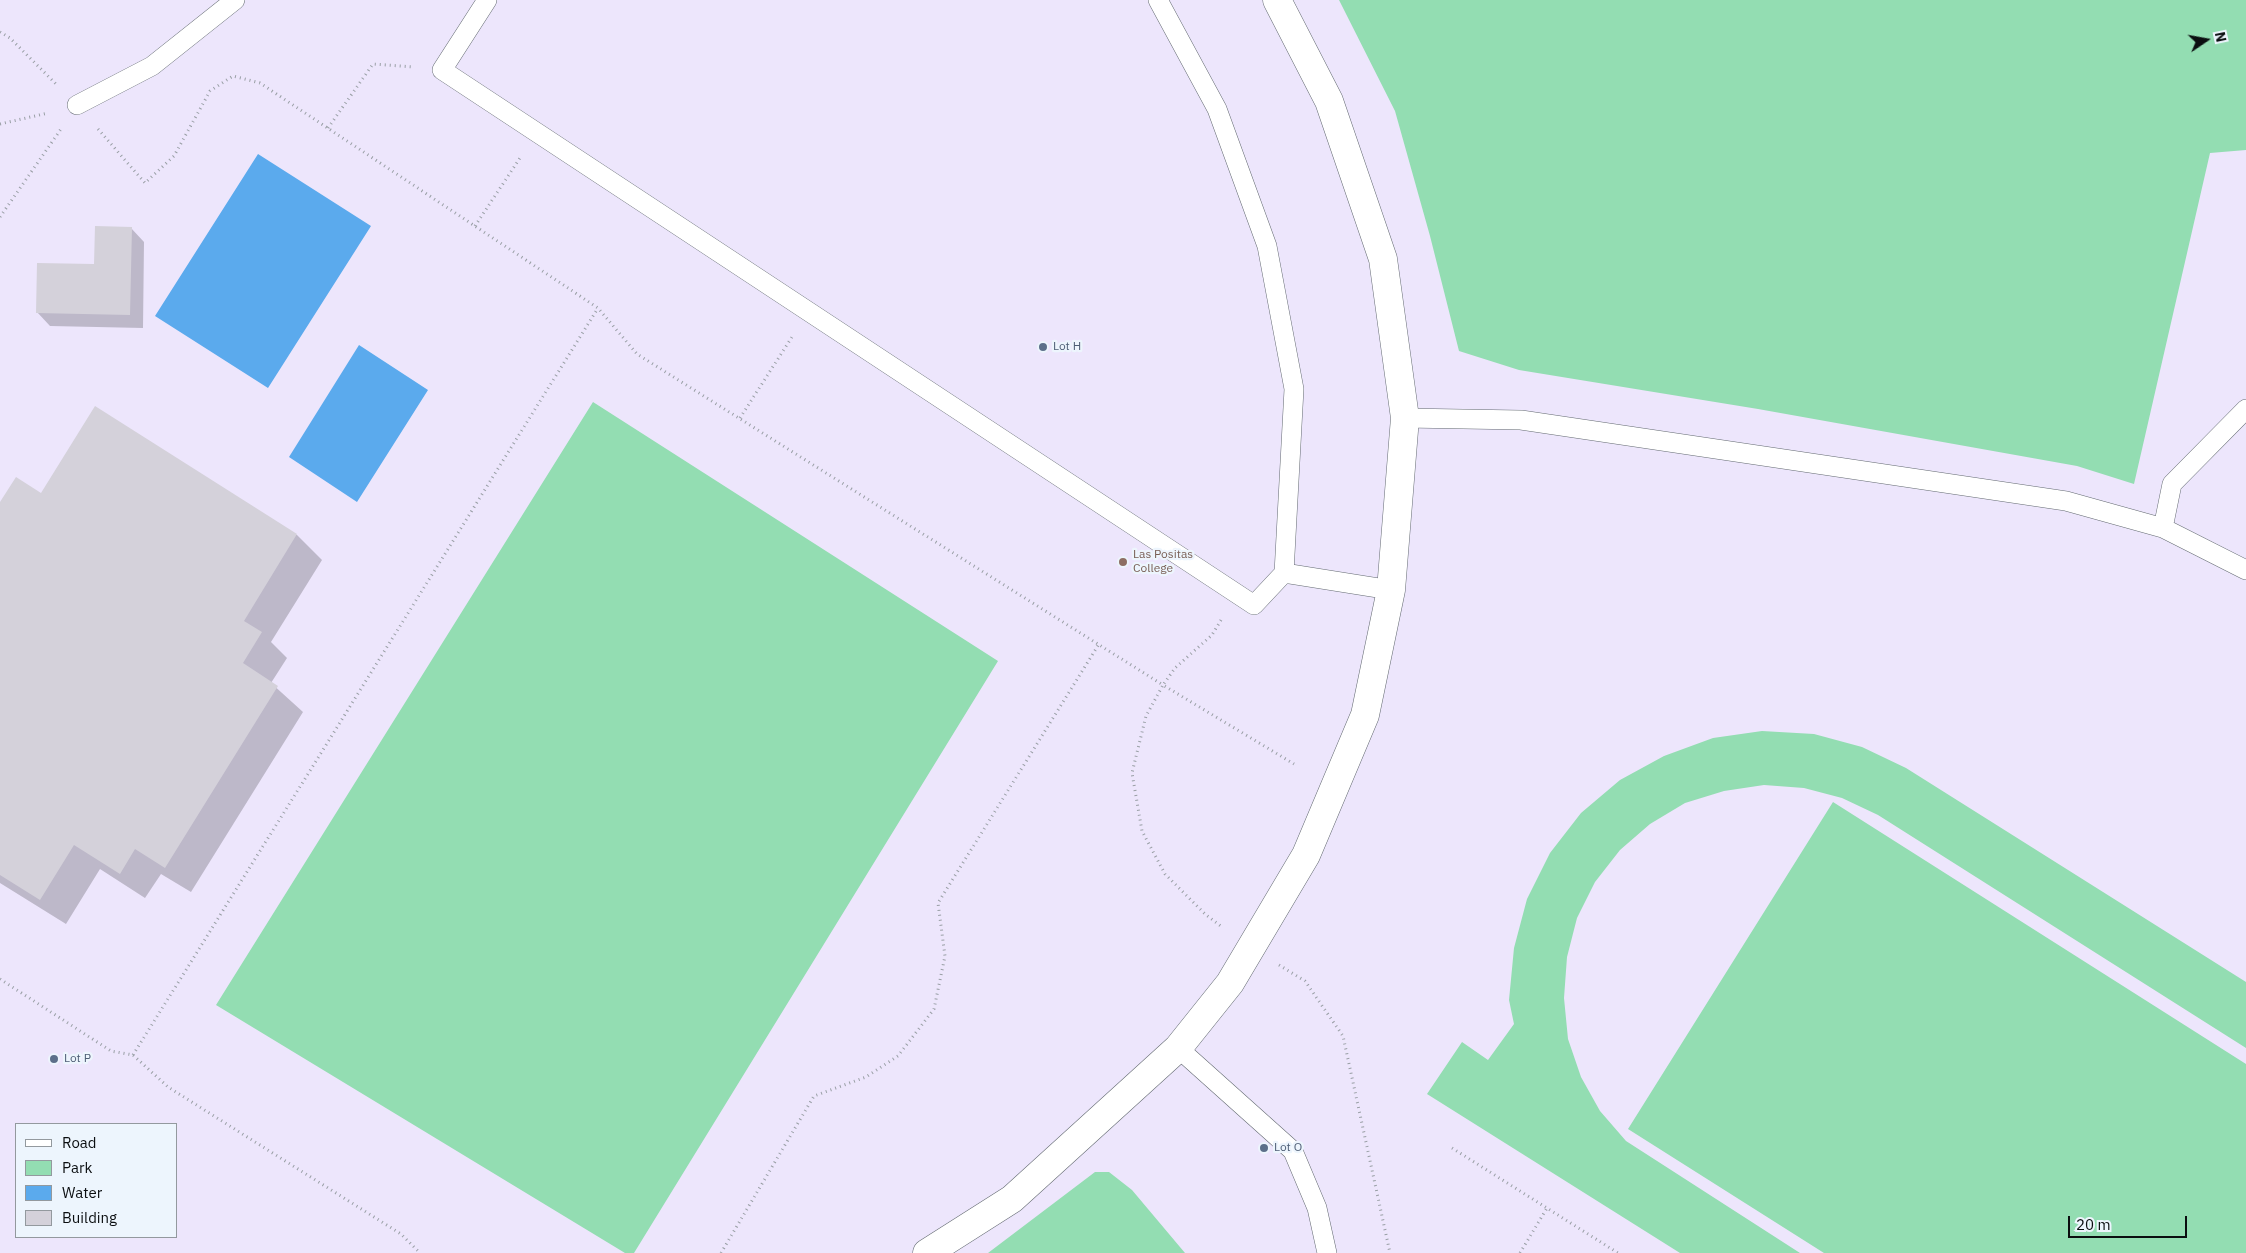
<!DOCTYPE html>
<html>
<head>
<meta charset="utf-8">
<style>
	body { margin:0 }
	#map { position:relative; width:2246px; height:1253px; overflow:hidden; background:#edf5fd; font-family:"IBM Plex Sans",sans-serif }
	canvas { display:block }
	.legend { position:absolute; left:15px; top:1123px; width:162px; height:115px; box-sizing:border-box; background:#edf5fd; border:1px solid #93999e; margin:0; padding:6px 9px; list-style:none; font-size:15px; color:#0b0e10 }
	.legend li { display:flex; align-items:center; gap:10px; height:25px }
	.legend b { width:25px; border:1px solid #93999e }
	.north { position:absolute; left:2181px; top:15px; width:50px; height:50px; -webkit-text-stroke:4px #edf5fd; paint-order:stroke; rotate:78deg; font-size:14px; font-weight:700; line-height:20px; text-align:center; color:#0b0e10 }
	.north::after { content:''; display:block; margin:auto; width:18px; height:22px; background:#0b0e10; clip-path:polygon(50% 0,100% 100%,50% 72%,0 100%) }
	.scale { position:absolute; left:2068px; top:1216px; width:119px; height:22px; box-sizing:border-box; border:2px solid #0b0e10; border-top:0; padding-left:6px; font-size:15px; line-height:18px; white-space:nowrap; color:#0b0e10; -webkit-text-stroke:4px #edf5fd; paint-order:stroke }
</style>
</head>
<body>
<div id="map">
<canvas width="2246" height="1253"></canvas>
<ul class="legend">
<li><b style="height:6px;background:#fff"></b>Road</li>
<li><b style="height:14px;background:#93ddb2"></b>Park</li>
<li><b style="height:14px;background:#5baaed"></b>Water</li>
<li><b style="height:14px;background:#d4d1da"></b>Building</li>
</ul>
<div class="north">N</div>
<div class="scale">20 m</div>
</div>
<script>
const ctx = document.querySelector('canvas').getContext('2d');
ctx.lineJoin = 'round';
function fillPath(path, color) { ctx.fillStyle = color; ctx.fill(path, 'evenodd'); }
const poly = rows => new Path2D(rows.map(r => 'M' + r).join(''));
function strokePath(path, color, width, dash) { ctx.strokeStyle = color; ctx.lineWidth = width; ctx.lineCap = dash ? 'butt' : 'round'; ctx.setLineDash(dash || []); ctx.stroke(path); }
function write(font, color, halo, rows, align = 'center') {
  ctx.font = font + ' "IBM Plex Sans",sans-serif'; ctx.lineWidth = 4.5; ctx.setLineDash([]); ctx.textBaseline = 'middle'; ctx.strokeStyle = halo; ctx.fillStyle = color; for (const [text, x, y, turn = 0] of rows) {
    ctx.save(); ctx.translate(x, y); ctx.rotate((+turn || 0) * Math.PI / 180); ctx.textAlign = isNaN(turn) ? turn : align; if (halo) ctx.strokeText(text, 0, 0); ctx.fillText(text, 0, 0); ctx.restore();
  }
}
const education = poly([
	[0,0,2246,0,2246,1253,0,1253],
	[16,1124,176,1124,176,1237,16,1237]
]);
const green = poly([
	[1339,0,2246,0,2246,150,2210,153,2134,484,2077,466,1758,409,1519,370,1459,351,1430,236,1395,111],
	[593,402,998,661,634,1253,625,1253,216,1005],
	[1762,731,1814,734,1862,747,1906,768,2246,982,2246,1048,1878,815,1842,798,1804,788,1764,785,1724,791,1685,803,1650,824,1620,850,1595,882,1577,918,1567,957,1564,998,1568,1039,1581,1077,1600,1111,1626,1141,1800,1253,1680,1253,1427,1094,1462,1042,1488,1060,1514,1024,1509,1000,1514,948,1527,899,1550,853,1581,813,1620,780,1664,756,1713,738],
	[1833,802,2246,1064,2246,1253,1824,1253,1628,1129],
	[1095,1172,1109,1172,1132,1190,1185,1253,988,1253]
]);
const water = poly([
	[258,154,371,226,268,388,155,316],
	[359,345,428,390,357,502,289,457]
]);
const shadow = poly([
	[131,228,144,242,143,328,50,326,37,312,95,266],
	[42,494,297,535,322,560,271,642,287,658,271,683,303,712,191,892,161,874,145,898,100,869,66,924,0,883,0,504]
]);
const building = poly([
	[95,226,132,227,130,315,36,313,37,263,94,264],
	[95,406,297,534,244,621,262,632,243,663,278,686,165,868,135,849,120,874,74,845,40,900,0,875,0,502,16,477,41,493]
]);
const path = poly([
	[0,32,10,38,56,84],
	[0,124,48,113],
	[328,128,373,64,414,67],
	[98,129,145,183,174,156,210,91,233,76,260,83,598,308,637,354,1163,685,1146,716,1132,773,1142,831,1165,874,1205,914,1222,927],
	[0,217,61,129],
	[475,226,520,158],
	[740,418,792,337],
	[1221,620,1212,635,1175,668,1163,685,1294,764],
	[1279,965,1305,981,1343,1036,1390,1253],
	[0,979,111,1051,133,1055,168,1087,401,1234,420,1253],
	[133,1055,598,308],
	[1452,1148,1618,1253],
	[721,1253,814,1096,866,1077,898,1056,934,1009,945,956,938,903,1099,644],
	[1520,1253,1547,1208]
]);
const service = poly([
	[487,0,442,70,1254,605,1284,573,1391,590],
	[1158,0,1217,109,1267,246,1294,389,1284,573],
	[77,105,152,66,235,0],
	[1405,418,1521,420,2066,501,2163,528,2246,570],
	[2163,528,2172,484,2246,409],
	[1178,1048,1293,1151,1317,1208,1327,1253]
]);
const minor = poly([
	[927,1253,1012,1199,1178,1048,1230,983,1306,855,1365,715,1391,590,1405,418,1383,259,1329,101,1277,0]
]);
const markers = [
	[1043,347,5,"#5c6f8a"],
	[1123,562,5,"#8d6e63"],
	[54,1059,5,"#5c6f8a"],
	[1264,1148,5,"#5c6f8a"]
];
const serviceNames = [
	["Lot H",1053,347],
	["Lot P",64,1059],
	["Lot O",1274,1148]
];
const educationNames = [
	["Las Positas",1133,555],
	["College",1133,569]
];
fillPath(education, '#ede6fc');
fillPath(green, '#93ddb2');
fillPath(water, '#5baaed');
fillPath(shadow, '#0003');
fillPath(building, '#d4d1da');
strokePath(service, '#646b72', 20);
strokePath(minor, '#646b72', 29);
strokePath(path, '#999fa5', 3, [1, 4]);
strokePath(service, '#fff', 19);
strokePath(minor, '#fff', 28);
for (const [x, y, r, color] of markers) { const dot = new Path2D(); dot.arc(x, y, r, 0, 2 * Math.PI); ctx.fillStyle = color; ctx.fill(dot); strokePath(dot, '#edf5fd', 2); }
write('12px', '#4e5e75', '#edf5fd', serviceNames, 'left');
write('12px', '#785e54', '#edf5fd', educationNames, 'left');
</script>
</body>
</html>
